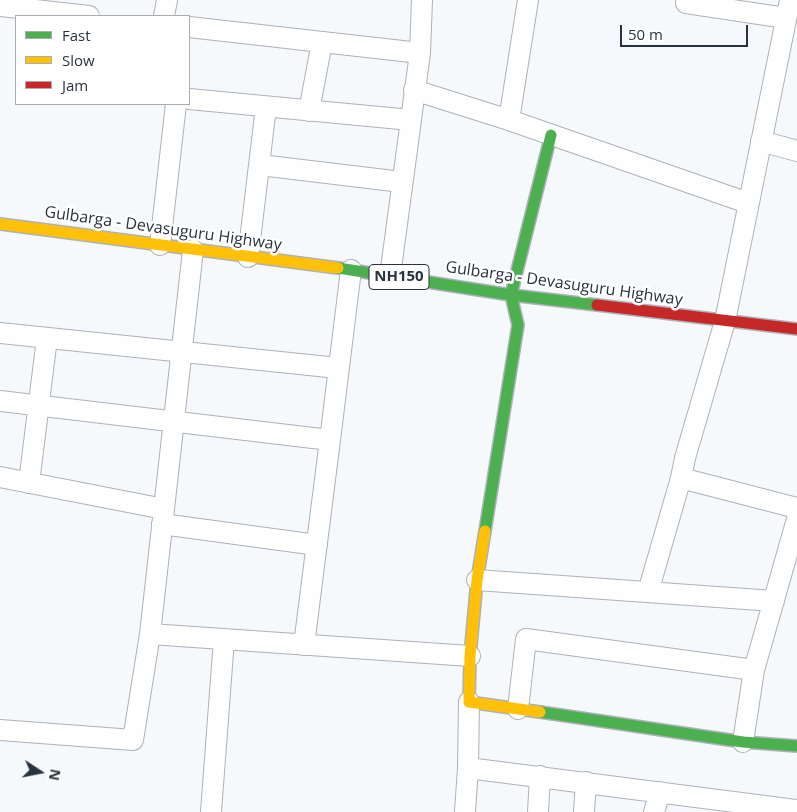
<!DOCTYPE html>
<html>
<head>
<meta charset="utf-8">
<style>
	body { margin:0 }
	#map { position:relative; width:797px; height:812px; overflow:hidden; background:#f6f9fc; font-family:"Open Sans",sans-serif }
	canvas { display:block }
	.legend { position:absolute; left:15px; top:15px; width:175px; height:90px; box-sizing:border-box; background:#fff; border:1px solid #a9adb1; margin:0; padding:6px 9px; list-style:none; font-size:15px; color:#28333d }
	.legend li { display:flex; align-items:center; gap:10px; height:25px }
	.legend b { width:25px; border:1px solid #a9adb1 }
	.north { position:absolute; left:15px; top:747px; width:50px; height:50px; -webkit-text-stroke:4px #fff; paint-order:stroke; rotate:101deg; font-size:14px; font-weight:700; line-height:20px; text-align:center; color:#28333d }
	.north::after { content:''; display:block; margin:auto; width:18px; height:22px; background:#28333d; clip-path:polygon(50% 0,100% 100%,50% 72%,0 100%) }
	.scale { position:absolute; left:620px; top:25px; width:128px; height:22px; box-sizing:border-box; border:2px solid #28333d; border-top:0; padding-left:6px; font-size:15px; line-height:18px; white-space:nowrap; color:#28333d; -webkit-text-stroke:4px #fff; paint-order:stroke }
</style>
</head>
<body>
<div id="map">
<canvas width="797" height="812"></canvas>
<ul class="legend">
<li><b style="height:6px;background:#4caf50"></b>Fast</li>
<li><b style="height:6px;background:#ffc107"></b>Slow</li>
<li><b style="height:6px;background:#c62828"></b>Jam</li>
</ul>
<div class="north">N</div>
<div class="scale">50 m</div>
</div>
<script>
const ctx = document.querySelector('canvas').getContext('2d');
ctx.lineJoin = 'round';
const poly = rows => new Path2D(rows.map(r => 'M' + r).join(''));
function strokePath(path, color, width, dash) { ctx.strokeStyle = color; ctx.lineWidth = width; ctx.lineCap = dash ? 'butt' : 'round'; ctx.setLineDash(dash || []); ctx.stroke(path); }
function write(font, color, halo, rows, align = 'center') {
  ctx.font = font + ' "Open Sans",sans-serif'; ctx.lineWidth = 5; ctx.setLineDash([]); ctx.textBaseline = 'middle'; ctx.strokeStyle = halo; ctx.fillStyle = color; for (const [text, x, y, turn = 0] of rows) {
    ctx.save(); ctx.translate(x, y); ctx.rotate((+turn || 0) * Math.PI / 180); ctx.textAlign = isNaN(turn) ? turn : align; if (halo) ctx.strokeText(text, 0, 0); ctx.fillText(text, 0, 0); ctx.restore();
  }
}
const street = poly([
	[790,0,725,321,685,458,681,478,797,508],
	[686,3,786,18],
	[0,6,89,16],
	[164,16,167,0],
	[189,27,420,53,390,276],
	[420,53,422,0],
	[414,90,509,120,748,203],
	[189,99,411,120],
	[309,111,322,42],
	[509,120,528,0],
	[761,141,797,151],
	[260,165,402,182],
	[160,245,176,104],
	[193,250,150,634,470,656],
	[248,257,266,107],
	[0,333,338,368],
	[0,401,330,440,351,270],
	[0,477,164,509],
	[29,483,47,338],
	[162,524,317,545],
	[477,580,774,601],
	[648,592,681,478],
	[304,645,330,440],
	[518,709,526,639,754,670],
	[0,730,133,740,150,634],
	[743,742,754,670,797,519],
	[468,768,469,702],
	[211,812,224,639],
	[465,812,468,768,797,810],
	[538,812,540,776],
	[584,812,586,782],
	[654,812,660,792]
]);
const fast = poly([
	[338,268,511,295,597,305],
	[485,531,518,325,511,295,551,135],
	[540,712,743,742,797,746]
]);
const slow = poly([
	[0,224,338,268],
	[485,531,477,580,470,656,469,702,540,712]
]);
const jam = poly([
	[597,305,797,329]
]);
const shields = [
	[399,277,60]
];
const shieldNames = [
	["NH150",399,277]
];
const streetNames = [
	["Gulbarga - Devasuguru Highway",163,229,8],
	["Gulbarga - Devasuguru Highway",564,284,8]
];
strokePath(street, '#acb2b8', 22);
strokePath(fast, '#acb2b8', 14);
strokePath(slow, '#acb2b8', 14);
strokePath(jam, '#acb2b8', 14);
strokePath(street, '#fefeff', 20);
strokePath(fast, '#4caf50', 11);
strokePath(slow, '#ffc107', 11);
strokePath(jam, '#c62828', 11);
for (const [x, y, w] of shields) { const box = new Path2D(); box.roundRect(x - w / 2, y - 12.5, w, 25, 4); ctx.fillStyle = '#fff'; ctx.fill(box); strokePath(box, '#28333d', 1); }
write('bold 15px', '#28333d', null, shieldNames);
write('16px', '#28333d', '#fff', streetNames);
</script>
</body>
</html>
